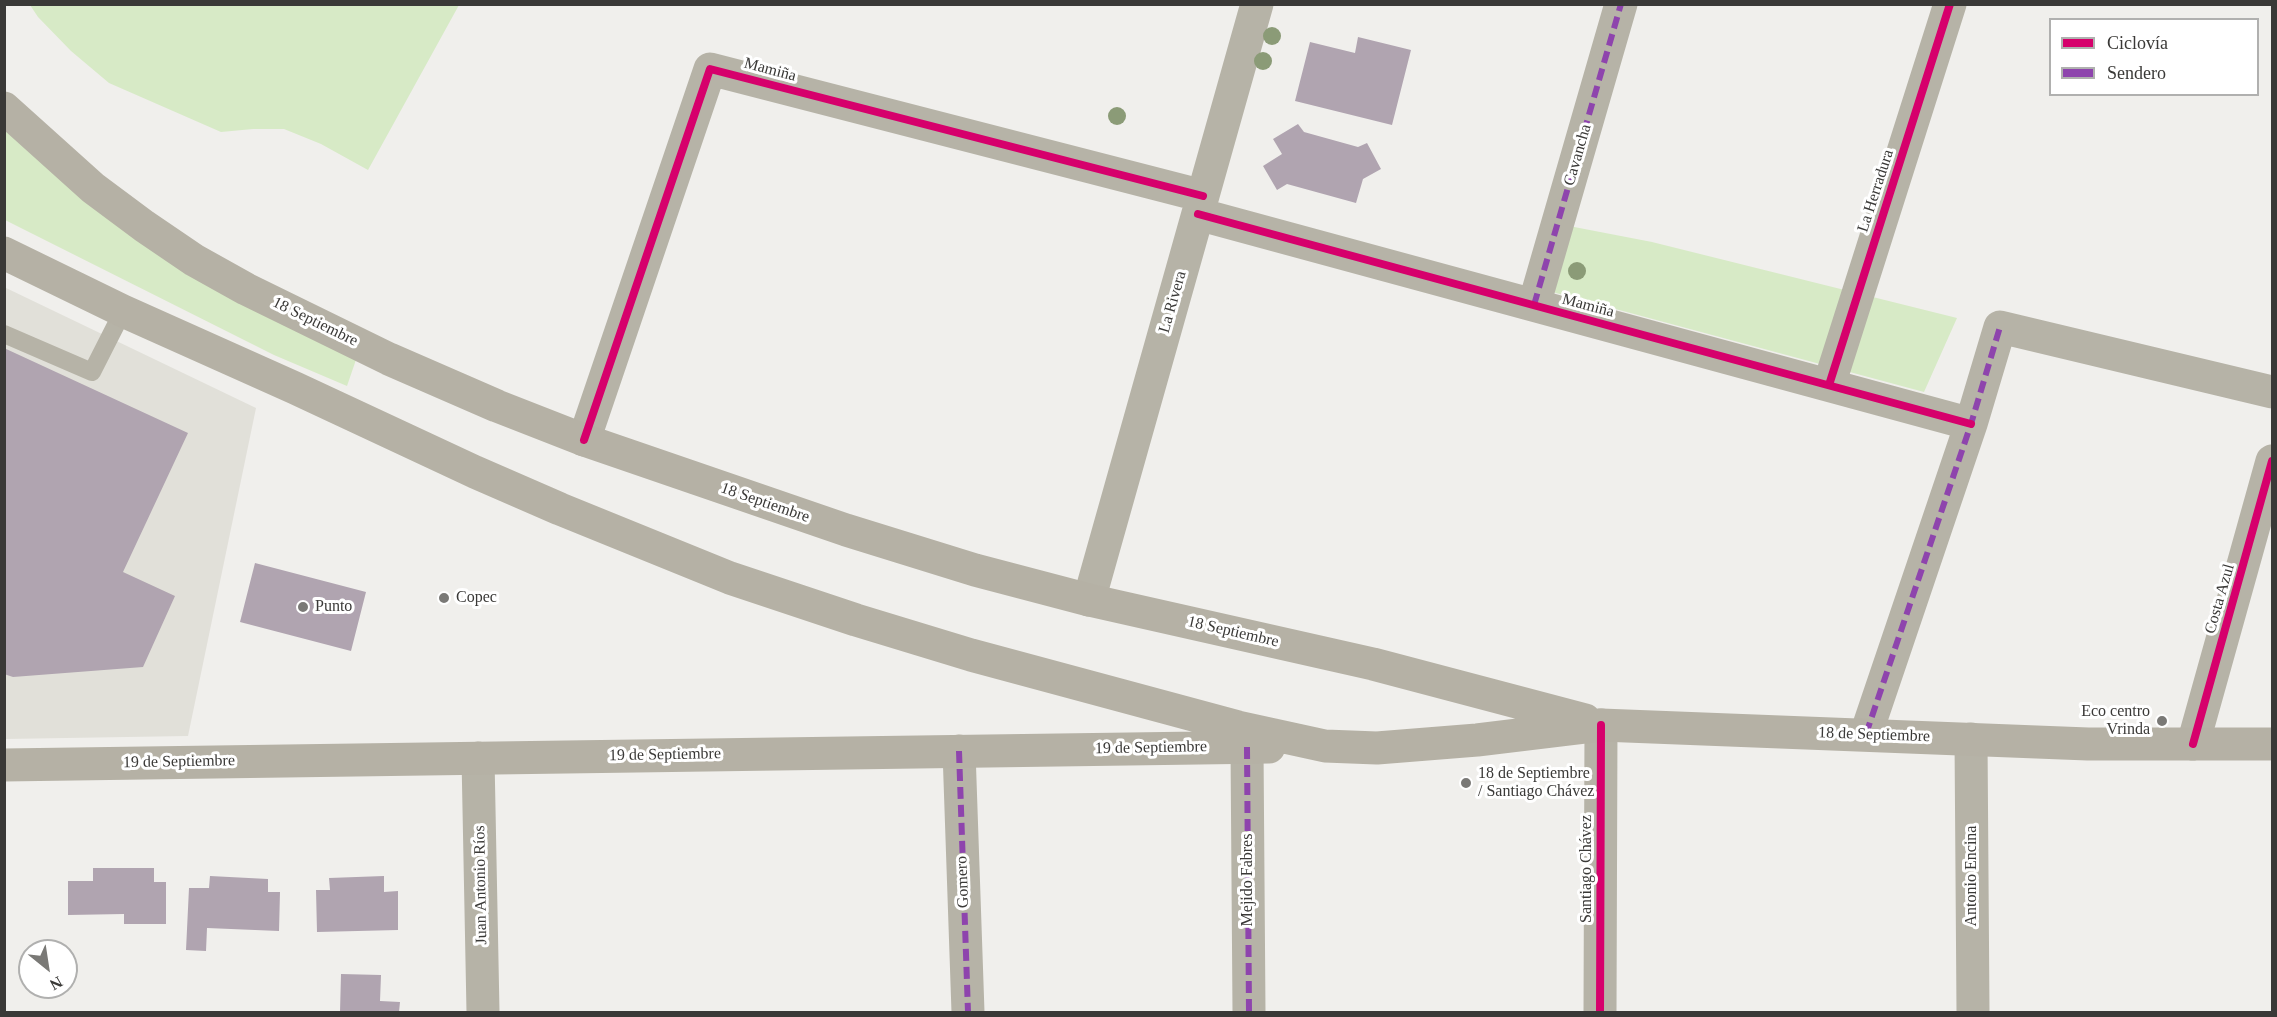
<!DOCTYPE html>
<html>
<head>
<meta charset="utf-8">
<style>
	body { margin:0 }
	#map { position:relative; width:2277px; height:1017px; overflow:hidden; background:#f0efec; font-family:"Times New Roman",serif }
	canvas { display:block }
	.frame { position:absolute; inset:0; border:6px solid #3a3937; pointer-events:none }
	.legend { position:absolute; left:2049px; top:18px; width:210px; height:78px; box-sizing:border-box; background:#fff; border:2px solid #b0b0af; margin:0; padding:8px 10px; list-style:none; font-size:18px; color:#3a3937 }
	.legend li { display:flex; align-items:center; gap:12px; height:30px }
	.legend b { width:30px; border:2px solid #b0b0af }
	.north { position:absolute; left:18px; top:939px; width:60px; height:60px; box-sizing:border-box; background:#fff; border:2px solid #b0b0af; border-radius:50%; rotate:150deg; font-size:16px; font-weight:700; line-height:24px; text-align:center; color:#3a3937 }
	.north::after { content:''; display:block; margin:auto; width:21px; height:27px; background:#7a7976; clip-path:polygon(50% 0,100% 100%,50% 72%,0 100%) }
</style>
</head>
<body>
<div id="map">
<canvas width="2277" height="1017"></canvas>
<div class="frame"></div>
<ul class="legend">
<li><b style="height:8px;background:#d6006c"></b>Ciclovía</li>
<li><b style="height:8px;background:#8e44ad"></b>Sendero</li>
</ul>
<div class="north">N</div>
</div>
<script>
const ctx = document.querySelector('canvas').getContext('2d');
ctx.lineJoin = 'round';
function fillPath(path, color) { ctx.fillStyle = color; ctx.fill(path, 'evenodd'); }
const poly = rows => new Path2D(rows.map(r => 'M' + r).join(''));
function strokePath(path, color, width, dash) { ctx.strokeStyle = color; ctx.lineWidth = width; ctx.lineCap = dash ? 'butt' : 'round'; ctx.setLineDash(dash || []); ctx.stroke(path); }
function write(font, color, halo, rows, align = 'center') {
  ctx.font = font + ' "Times New Roman",serif'; ctx.lineWidth = 6; ctx.setLineDash([]); ctx.textBaseline = 'middle'; ctx.strokeStyle = halo; ctx.fillStyle = color; for (const [text, x, y, turn = 0] of rows) {
    ctx.save(); ctx.translate(x, y); ctx.rotate((+turn || 0) * Math.PI / 180); ctx.textAlign = isNaN(turn) ? turn : align; if (halo) ctx.strokeText(text, 0, 0); ctx.fillText(text, 0, 0); ctx.restore();
  }
}
const built = poly([
	[4,287,256,408,188,736,5,739]
]);
const green = poly([
	[30,5,459,5,368,170,321,144,284,129,253,129,221,132,109,83,71,51,38,17],
	[4,121,359,351,347,386,274,355,5,220],
	[1569,226,1652,242,1957,318,1924,392,1530,286]
]);
const building = poly([
	[1358,37,1411,50,1392,125,1295,101,1310,42,1355,53],
	[1298,124,1304,132,1358,147,1367,143,1381,169,1363,179,1356,203,1287,184,1277,190,1263,166,1282,154,1273,139],
	[4,348,188,433,123,572,175,596,143,667,13,677,4,674],
	[255,563,366,592,351,651,240,622],
	[93,868,154,868,154,882,166,882,166,924,124,924,124,914,68,915,68,881,93,881],
	[210,876,268,879,268,892,280,892,279,931,207,928,206,951,186,950,189,888,209,888],
	[384,876,384,892,398,891,398,930,317,932,316,890,330,890,329,878],
	[341,974,381,975,380,1001,400,1002,399,1012,340,1012]
]);
const lane = poly([
	[4,334,92,372,123,311]
]);
const street = poly([
	[1198,214,1971,424],
	[1534,305,1621,4],
	[1829,385,1950,4],
	[584,440,710,69,1203,196],
	[1089,600,1257,4],
	[1866,734,1971,424,2000,327,2272,392],
	[1971,739,1973,1012],
	[2193,744,2272,461],
	[1247,747,1249,1012],
	[959,751,968,1012],
	[478,758,483,1012],
	[1600,1012,1601,725]
]);
const secondary = poly([
	[4,108,93,188,144,226,194,260,246,289,389,359,497,406,584,440,846,530,975,570,1089,600,1373,664,1585,720],
	[4,253,123,311,295,388,475,472,560,509,730,578,856,620,971,655,1238,727,1325,746,1377,748,1477,740,1601,725,2088,744,2272,744],
	[4,765,1269,747]
]);
const quiet = poly([
	[1534,305,1621,4],
	[1866,734,1971,424,2000,327],
	[1247,747,1249,1012],
	[959,751,968,1012]
]);
const cycleway = poly([
	[1198,214,1971,424],
	[1829,385,1950,4],
	[584,440,710,69,1203,196],
	[2193,744,2272,461],
	[1600,1012,1601,725]
]);
const trees = [
	[1272,36],
	[1263,61],
	[1117,116],
	[1577,271]
];
const markers = [
	[444,598,6,"#7a7976"],
	[303,607,6,"#7a7976"],
	[2162,721,6,"#7a7976"],
	[1466,783,6,"#7a7976"]
];
const streetNames = [
	["Mamiña",770,70,15],
	["Cavancha",1578,155,-74],
	["La Herradura",1876,191,-72],
	["La Rivera",1173,302,-74],
	["Mamiña",1588,306,15],
	["18 Septiembre",315,322,26],
	["18 Septiembre",765,503,19],
	["Costa Azul",2220,599,-74],
	["18 Septiembre",1233,632,13],
	["18 de Septiembre",1874,735,2],
	["19 de Septiembre",1151,748,-1],
	["19 de Septiembre",665,755,-1],
	["19 de Septiembre",179,762,-1],
	["Santiago Chávez",1587,869,-90],
	["Antonio Encina",1972,876,-90],
	["Mejido Fabres",1248,880,-90],
	["Gomero",963,882,-92],
	["Juan Antonio Ríos",481,885,-91]
];
const poiNames = [
	["Copec",456,598],
	["Punto",315,607],
	["Eco centro",2150,712,"right"],
	["Vrinda",2150,730,"right"],
	["18 de Septiembre",1478,774],
	["/ Santiago Chávez",1478,792]
];
fillPath(built, '#e1e0d9');
fillPath(green, '#d7eac6');
fillPath(building, '#b0a4b0');
strokePath(lane, '#b6b3a7', 18);
strokePath(street, '#b6b3a7', 33);
strokePath(secondary, '#b5b1a5', 33);
strokePath(quiet, '#8e44ad', 6, [12, 6]);
strokePath(cycleway, '#d6006c', 8);
ctx.fillStyle = '#8b9b77';
for (const [x, y] of trees) { ctx.beginPath(); ctx.arc(x, y, 9, 0, 2 * Math.PI); ctx.fill(); }
for (const [x, y, r, color] of markers) { const dot = new Path2D(); dot.arc(x, y, r, 0, 2 * Math.PI); ctx.fillStyle = color; ctx.fill(dot); strokePath(dot, '#fff', 2); }
write('16px', '#3a3937', '#fff', streetNames);
write('16px', '#3a3937', '#fff', poiNames, 'left');
</script>
</body>
</html>
